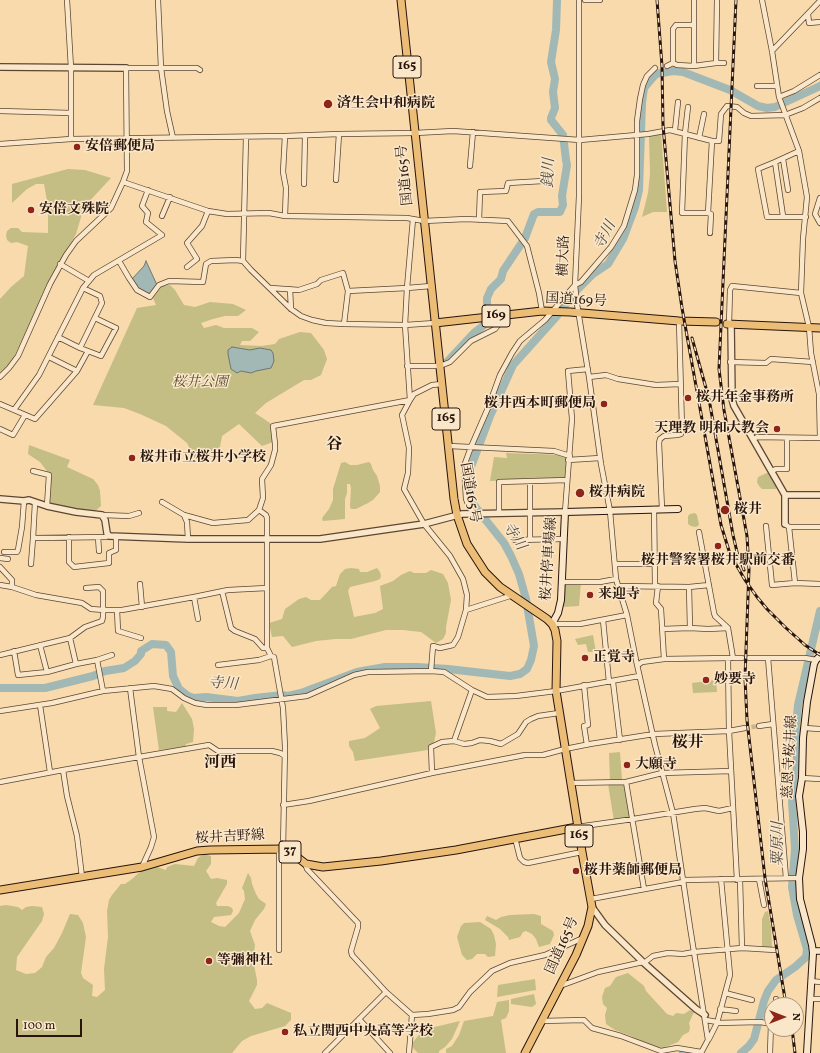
<!DOCTYPE html>
<html>
<head>
<meta charset="utf-8">
<style>
	body { margin:0 }
	#map { position:relative; width:820px; height:1053px; overflow:hidden; background:#f8daac; font-family:Vollkorn,serif }
	canvas { display:block }
	.north { position:absolute; left:764px; top:997px; width:40px; height:40px; box-sizing:border-box; background:#fae7c9; border:1px solid #a6937d; border-radius:50%; rotate:90deg; font-size:11px; font-weight:700; line-height:16px; text-align:center; color:#28140b }
	.north::after { content:''; display:block; margin:auto; width:14px; height:18px; background:#8f2418; clip-path:polygon(50% 0,100% 100%,50% 72%,0 100%) }
	.scale { position:absolute; left:16px; top:1019px; width:66px; height:18px; box-sizing:border-box; border:2px solid #28140b; border-top:0; padding-left:5px; font-size:12px; line-height:14px; white-space:nowrap; color:#28140b; -webkit-text-stroke:3px #fae7c9; paint-order:stroke }
</style>
</head>
<body>
<div id="map">
<canvas width="820" height="1053"></canvas>
<div class="north">N</div>
<div class="scale">100 m</div>
</div>
<script>
const ctx = document.querySelector('canvas').getContext('2d');
ctx.lineJoin = 'round';
function fillPath(path, color) { ctx.fillStyle = color; ctx.fill(path, 'evenodd'); }
const poly = rows => new Path2D(rows.map(r => 'M' + r).join(''));
function strokePath(path, color, width, dash) { ctx.strokeStyle = color; ctx.lineWidth = width; ctx.lineCap = dash ? 'butt' : 'round'; ctx.setLineDash(dash || []); ctx.stroke(path); }
function write(font, color, halo, rows, align = 'center') {
  ctx.font = font + ' Vollkorn,"Noto Serif JP",serif'; ctx.lineWidth = 3; ctx.setLineDash([]); ctx.textBaseline = 'middle'; ctx.strokeStyle = halo; ctx.fillStyle = color; for (const [text, x, y, turn = 0] of rows) {
    ctx.save(); ctx.translate(x, y); ctx.rotate((+turn || 0) * Math.PI / 180); ctx.textAlign = isNaN(turn) ? turn : align; if (halo) ctx.strokeText(text, 0, 0); ctx.fillText(text, 0, 0); ctx.restore();
  }
}
const green = poly([
	[661,133,667,212,653,212,642,217,648,193,650,174,649,135],
	[68,169,85,170,111,178,84,207,76,234,51,278,13,359,5,370,0,372,0,299,11,287,24,276,28,246,17,242,11,243,7,240,6,235,7,231,11,228,18,228,22,232,48,233,48,206,44,184,36,184,27,189,12,203,12,184],
	[170,285,175,290,184,305,195,307,210,302,233,304,246,310,238,316,225,316,213,319,201,323,204,328,216,325,224,328,252,328,259,332,250,341,242,341,240,345,261,346,275,344,279,339,300,332,311,333,324,350,327,359,321,375,311,380,304,380,266,403,255,413,270,423,273,442,262,446,239,424,222,436,220,447,197,463,187,443,166,426,140,414,124,408,93,405,137,308,156,305,153,298,162,286],
	[29,445,70,460,67,467,93,479,98,485,100,491,101,506,93,513,48,503,50,475,40,462,28,454],
	[506,453,564,455,567,460,565,478,490,481,494,457,507,458],
	[345,462,350,465,357,465,369,462,371,464,373,470,377,476,380,486,380,492,373,500,368,503,356,509,351,509,350,507,351,488,350,484,347,484,347,493,345,499,345,519,323,521,322,518,329,509,333,500,333,489,341,463],
	[769,472,777,487,776,489,762,489,759,486,757,482,758,477],
	[695,513,697,515,699,525,696,527,691,526,688,524,688,516,690,514],
	[351,568,359,569,360,572,367,572,377,568,380,572,381,576,380,579,375,581,350,587,348,591,354,617,375,613,383,609,380,586,393,581,401,575,410,571,414,573,426,573,431,570,443,574,448,583,451,600,446,627,446,633,443,639,436,643,421,632,403,630,386,630,351,639,335,639,316,641,292,647,283,636,272,637,269,623,282,619,285,609,299,599,306,597,311,600,320,600,332,587,336,586,340,574,345,569],
	[581,582,579,606,562,607,563,583],
	[593,635,596,652,588,652,586,644,578,645,575,639],
	[716,680,717,692,693,693,692,683],
	[431,701,436,733,434,742,428,750,355,761,353,752,349,746,349,741,365,738,380,728,370,709,376,706],
	[182,703,192,719,194,729,193,742,186,744,186,747,159,750,153,707,167,707,167,711,176,712],
	[620,752,622,780,610,781,609,753],
	[608,784,624,785,632,820,614,821],
	[204,854,211,856,211,864,206,871,211,879,217,878,227,880,227,884,216,903,217,906,228,906,232,908,233,911,231,915,214,917,211,922,219,926,225,927,239,913,245,899,244,891,242,888,248,873,251,878,252,884,256,894,259,899,266,904,264,909,255,920,250,931,255,945,253,960,257,980,257,985,249,1001,255,1009,262,1008,267,1003,291,1013,291,1020,285,1026,251,1036,242,1041,232,1053,0,1053,0,906,6,905,18,907,22,910,26,907,32,906,42,907,44,914,42,921,17,957,16,970,26,974,35,973,42,967,46,957,54,948,62,933,70,914,78,915,83,923,86,937,81,973,83,978,93,985,92,996,97,997,105,990,104,969,108,937,107,911,109,900,112,895,121,884,125,884,132,879,143,869,157,867,166,870,167,867,175,864,194,866,198,858],
	[768,911,771,927,772,948,762,947,762,919,765,912],
	[534,914,541,916,541,924,553,931,554,935,550,944,539,947,536,939,532,934,526,931,523,932,520,937,509,940,508,937,500,929,485,920,487,916,496,920,501,917,510,915],
	[480,922,491,929,494,935,496,944,495,956,488,957,485,954,477,954,472,959,467,960,462,955,457,937,461,926,464,923],
	[628,973,644,986,646,991,667,1014,673,1016,676,1013,684,1014,690,1010,694,1012,689,1023,690,1027,689,1032,683,1035,678,1042,663,1048,648,1045,631,1036,615,1030,606,1024,605,1015,607,1008,603,1004,602,997,605,988,610,986,616,977],
	[535,979,536,990,497,997,498,985],
	[534,994,536,1004,532,1007,511,1004,511,999],
	[509,1000,509,1011,506,1018,501,1020,506,1053,446,1053,446,1049,452,1046,459,1035,464,1021,493,1016,497,1002],
	[460,1021,452,1039,445,1047,439,1051,439,1053,418,1053,413,1048,413,1042,418,1036,426,1029]
]);
const water = poly([
	[146,261,157,285,148,295,137,288,132,279,144,266,146,261],
	[232,347,250,350,260,348,271,350,273,353,274,361,271,368,256,371,251,373,241,371,237,373,231,369,228,354,228,350,232,347]
]);
const river = poly([
	[487,312,487,298,491,289,501,279,503,271,525,238,534,214,538,212,560,212,563,205,562,196,567,165,566,160,563,135,551,120,551,118,555,108,553,92,555,79,551,62,556,30,557,1],
	[447,362,474,333,483,326,486,320],
	[0,688,45,688,93,676,105,671,124,668,135,661,141,654,141,651,152,644,166,645,171,652,173,676,179,689,188,696,194,698,206,697,238,701,255,698,282,695,288,696,301,693,357,672,385,667,417,667,448,669,510,676,520,674,527,669,531,660,534,646,526,599,519,574,511,556,504,543,473,504,471,495,469,472,490,416,513,365,556,317,576,291,593,274,608,264,623,239,635,207,639,190,642,103,644,88,656,74,673,71,683,72,730,90,758,106,767,108,775,107,820,86],
	[683,1053,692,1052,696,1053],
	[741,1053,749,1046,754,1039,764,1001,768,991,776,980,795,967,806,957,807,949,797,915,792,887,795,849,792,802,797,767,796,727,798,705,820,611]
]);
const minorTunnel = poly([
	[745,728,759,726]
]);
const minor = poly([
	[67,0,71,68,71,139],
	[158,0,161,68,167,111,173,138],
	[579,0,579,196,575,285,577,304,589,377,601,464,610,511,616,579,627,615,636,660,655,745,673,813,690,927,708,1040,701,1053],
	[585,0,600,0],
	[694,0,694,66],
	[717,0,716,63,724,63],
	[762,0,772,51,779,97,799,151,807,197,803,239,801,293,809,327,811,353,819,394,820,438],
	[808,14,809,23,820,22],
	[772,51,820,1],
	[673,63,673,29,676,25,694,25],
	[667,66,673,63,677,65,694,66,716,63],
	[757,86,777,86],
	[779,97,794,91,820,75],
	[688,107,685,133,682,213,708,213,712,141],
	[0,111,71,113],
	[675,130,678,102],
	[285,136,283,172,286,188,285,216],
	[246,137,243,261,251,270,291,309,301,316,312,320,326,323,344,324,405,325,435,323],
	[699,138,704,114],
	[0,144,71,139,285,136,339,134,415,133,453,131,580,140,648,134,670,130,712,141,719,141,721,114,727,106,737,107,744,113,751,116,785,115,803,108,820,98],
	[783,159,788,190],
	[775,162,758,169,767,217,806,217],
	[470,166,473,132],
	[336,180,339,134],
	[123,182,208,211,227,214,269,213,285,216,407,218,424,221,466,219,508,221,527,246,539,293,542,311],
	[304,184,305,136],
	[820,198,815,214,820,223],
	[708,213,711,214,710,233],
	[162,216,170,197],
	[783,216,775,162,799,151],
	[479,220,480,192,506,191,508,183,543,181],
	[119,261,129,278,137,290,150,297,159,285,169,281,203,282,206,264,211,261,236,260,243,261],
	[60,264,89,281],
	[187,267,197,259,187,243,202,226,208,211],
	[271,288,299,290,317,284,321,280,343,273,348,291,344,324],
	[290,289,291,309],
	[348,291,407,288,431,286],
	[729,324,730,290,732,286,801,293],
	[58,337,80,348],
	[88,351,101,356,116,328,95,318],
	[49,357,77,371],
	[730,362,766,363,771,359,813,362],
	[407,366,440,366,450,362,471,341,495,329,506,315],
	[0,377,9,368,18,356,50,284,66,255,76,241,111,208,123,182,127,171,126,68,197,68,200,70],
	[589,377,606,375,618,379,656,385,680,384],
	[410,400,405,325,407,288,413,219],
	[0,404,35,419,77,371,88,351,80,348,102,303,100,296,83,288],
	[14,410,39,375,83,288,89,281,94,275,162,235,146,222,148,213,142,206,148,190],
	[0,429,13,435,25,415],
	[754,439,757,437,820,438],
	[449,446,554,451,570,456],
	[568,460,600,458],
	[33,471,49,475,47,506],
	[772,471,776,469,787,469,787,438],
	[530,481,530,540],
	[162,502,184,515,187,522,188,539],
	[35,503,33,538,106,537,107,535],
	[654,509,655,586],
	[662,509,659,443,660,439,664,436,677,435,681,434,682,428,679,321],
	[565,512,572,419,568,371,588,369],
	[499,513,499,482,567,480],
	[475,514,469,507,466,499,464,466,471,447,488,408,500,375,512,353,520,341,545,320,575,285,581,282,611,247,624,226,635,190,637,175,637,121,640,99,643,85,647,76,655,68],
	[102,515,129,516,139,513],
	[184,515,213,523,248,520,259,510],
	[785,524,789,527,795,583],
	[766,526,772,585,795,583,820,584],
	[789,527,820,527],
	[699,532,714,613,715,616,728,628,733,658,742,658],
	[69,537,69,562,74,567,109,563,109,553,116,550,116,536],
	[98,537,99,551],
	[515,540,563,539],
	[4,552,17,552,18,550,22,527,24,501],
	[0,558,8,559],
	[31,564,33,538],
	[615,564,655,564],
	[0,567,12,580,12,587],
	[562,582,600,582,616,579],
	[140,584,142,607],
	[0,585,12,587,36,595,82,603,91,609,104,610,122,610,194,597,228,590,267,588],
	[618,586,689,587,709,585],
	[658,586,656,603,661,609,664,659],
	[689,587,690,628],
	[86,588,99,587,103,591,103,617,102,621,85,627,70,638,76,664,97,660,103,691],
	[222,591,231,628,235,631,255,639,263,648,267,648],
	[194,597,198,619],
	[117,610,118,631,141,638],
	[466,610,513,595],
	[603,620,609,682],
	[552,624,580,624,627,615],
	[662,629,690,628,708,629,728,628],
	[40,645,47,672],
	[14,651,18,675,47,672,76,664],
	[0,655,70,638],
	[749,658,805,658,816,660],
	[768,658,786,878],
	[728,659,729,731,737,880],
	[97,660,112,655],
	[218,665,259,660,271,656],
	[638,665,642,662,664,659,731,658],
	[431,671,433,646,440,648,453,645,458,637,466,610,467,595,463,579,450,556,424,524,404,489,408,473,409,448,402,415,410,400,414,394,432,385,442,384],
	[613,682,620,740],
	[584,685,588,725,584,726,587,745],
	[130,688,139,757,154,837,151,847,142,867],
	[40,705,50,772],
	[0,711,52,703,103,691,154,686,172,689,184,698,195,703,207,705,236,705,307,696,354,675,368,672,431,671,444,672,472,690,487,697,516,696,556,691,639,676],
	[759,726,773,724],
	[804,728,820,729],
	[454,741,464,744,472,743,480,740,490,741,501,744,518,734,526,722,531,719,538,716,559,713],
	[63,770,67,796,77,836,82,877],
	[432,773,431,747,442,742,454,741,472,690],
	[802,778,820,779],
	[0,782,63,770,209,745,218,751,272,751,280,753,285,756],
	[626,782,644,889],
	[570,783,626,782,662,773,731,771],
	[283,805,309,801,432,773,525,755,543,755,565,749,590,744,654,734,729,731,745,728],
	[577,827,633,819,695,809,705,808,719,811,733,808],
	[515,838,520,858,524,862,528,863,582,852],
	[279,849,279,950],
	[283,849,285,747,283,708,274,657,271,656,267,648,267,518,266,515,259,510,263,498,262,479,271,465,275,450,275,444,273,426,410,400],
	[306,864,306,866,307,869,358,923,358,927,351,951,352,955,386,992,412,1015,428,1014,453,1010,459,1007,470,992,492,971,510,963,545,955,583,938],
	[759,879,764,905],
	[683,880,799,878],
	[740,880,742,948],
	[591,899,683,882],
	[644,963,653,956,668,953,683,954,694,952,742,948,775,950],
	[811,981,820,982],
	[560,986,598,972,643,962],
	[725,993,752,1000],
	[810,999,820,999],
	[776,1005,776,999],
	[720,1009,736,1011],
	[359,1019,390,1053],
	[706,1020,717,1022],
	[541,1021,584,1020,592,1028,621,1036,661,1051,677,1048,701,1052],
	[717,1023,760,1022,772,1024],
	[709,1039,717,1023,730,975,721,879],
	[325,1053,386,992],
	[409,1053,412,1015],
	[770,1053,771,1024]
]);
const tertiary = poly([
	[0,67,126,68],
	[731,324,732,399,734,406,785,495,785,524],
	[785,495,820,495],
	[0,499,24,501,29,500,47,506,76,512,102,515,105,520,107,533,109,536,188,539,320,539,424,524,462,514,565,512],
	[592,907,605,925,644,963,696,1009,705,1015],
	[813,951,820,951]
]);
const secondary = poly([
	[552,624,558,613,561,600,565,512,678,509],
	[807,1053,813,953,812,945,800,899,799,878,803,849,803,832,799,796,802,778,803,738,807,702,814,664,816,660,820,656]
]);
const primary = poly([
	[0,890,142,867,197,851,210,850,283,849,293,854,306,864,323,867,381,861,456,850,577,827]
]);
const trunk = poly([
	[401,0,454,499,457,515,467,544,485,572,500,587,547,619,552,624,555,630,557,641,556,691,582,852,592,907,588,926,576,955,525,1053],
	[435,323,542,311,570,312,679,321,716,322],
	[727,324,820,328]
]);
const rail = poly([
	[657,0,662,66,663,125,675,261,682,308,721,525,730,554,745,580,757,597,767,609,786,628,805,645,820,655],
	[736,0,719,369,724,410,747,536,749,569,745,678,747,720,765,878,786,1005],
	[692,338,709,399,733,535,737,552,744,570],
	[792,1029,795,1053]
]);
const markers = [
	[328,104,5,"#8f2418"],
	[77,147,4,"#8f2418"],
	[31,210,4,"#8f2418"],
	[688,398,4,"#8f2418"],
	[604,404,4,"#8f2418"],
	[777,429,4,"#8f2418"],
	[132,458,4,"#8f2418"],
	[580,493,5,"#8f2418"],
	[725,510,5,"#8f2418"],
	[718,546,4,"#8f2418"],
	[590,595,4,"#8f2418"],
	[585,658,4,"#8f2418"],
	[706,680,4,"#8f2418"],
	[627,765,4,"#8f2418"],
	[576,871,4,"#8f2418"],
	[209,961,4,"#8f2418"],
	[285,1032,4,"#8f2418"]
];
const shields = [
	[407,67,28],
	[496,316,28],
	[446,419,28],
	[579,836,28],
	[290,852,22]
];
const shieldNames = [
	["165",407,67],
	["169",496,316],
	["165",446,419],
	["165",579,836],
	["37",290,852]
];
const poiNames = [
	["済生会中和病院",337,104],
	["安倍郵便局",85,147],
	["安倍文殊院",39,210],
	["桜井年金事務所",696,398],
	["桜井西本町郵便局",596,404,"right"],
	["天理教 明和大教会",769,429,"right"],
	["桜井市立桜井小学校",140,458],
	["桜井病院",589,493],
	["桜井",734,510],
	["桜井警察署桜井駅前交番",718,561,"center"],
	["来迎寺",598,595],
	["正覚寺",593,658],
	["妙要寺",714,680],
	["大願寺",635,765],
	["桜井薬師郵便局",584,871],
	["等彌神社",217,961],
	["私立関西中央高等学校",293,1032]
];
const streetNames = [
	["国道165号",406,175,-96],
	["横大路",565,256,-88],
	["国道169号",576,301,3],
	["国道165号",469,493,80],
	["桜井停車場線",550,559,-86],
	["慈恩寺桜井線",791,757,-87],
	["桜井吉野線",230,838,-3],
	["国道165号",563,946,-66]
];
const parkNames = [
	["桜井公園",200,383]
];
const waterNames = [
	["銭川",550,173,-88],
	["寺川",606,236,-63],
	["寺川",513,537,57],
	["寺川",223,685,4],
	["粟原川",779,844,-90]
];
const quarterNames = [
	["谷",334,446],
	["桜井",688,744],
	["河西",220,764]
];
fillPath(green, '#c4bd84');
fillPath(water, '#a2b8b5');
strokePath(water, '#717671', 1);
strokePath(river, '#a2b8b5', 8);
strokePath(minorTunnel, '#ceb28c', 4.5, [4.5, 2]);
strokePath(minor, '#5c4633', 6);
strokePath(tertiary, '#5c4633', 8);
strokePath(secondary, '#28140b', 8);
strokePath(primary, '#28140b', 9);
strokePath(trunk, '#28140b', 9);
strokePath(minor, '#fae7c9', 4.5);
strokePath(tertiary, '#fae7c9', 5.5);
strokePath(secondary, '#fae7c9', 6);
strokePath(primary, '#ecbd76', 7);
strokePath(trunk, '#ecbd76', 7);
strokePath(rail, '#28140b', 3);
strokePath(rail, '#fae7c9', 1.5, [4.5]);
for (const [x, y, r, color] of markers) { const dot = new Path2D(); dot.arc(x, y, r, 0, 2 * Math.PI); ctx.fillStyle = color; ctx.fill(dot); strokePath(dot, '#fae7c9', 1.5); }
for (const [x, y, w] of shields) { const box = new Path2D(); box.roundRect(x - w / 2, y - 11, w, 22, 3); ctx.fillStyle = '#fae7c9'; ctx.fill(box); strokePath(box, '#28140b', 1); }
write('bold 13px', '#28140b', null, shieldNames);
write('bold 14px', '#28140b', '#fae7c9', poiNames, 'left');
write('14px', '#28140b', '#fae7c9', streetNames);
write('italic 14px', '#5f4f35', '#fae7c9', parkNames);
write('italic 15px', '#534d46', '#fae7c9', waterNames);
write('bold 16px', '#28140b', '#fae7c9', quarterNames);
</script>
</body>
</html>
